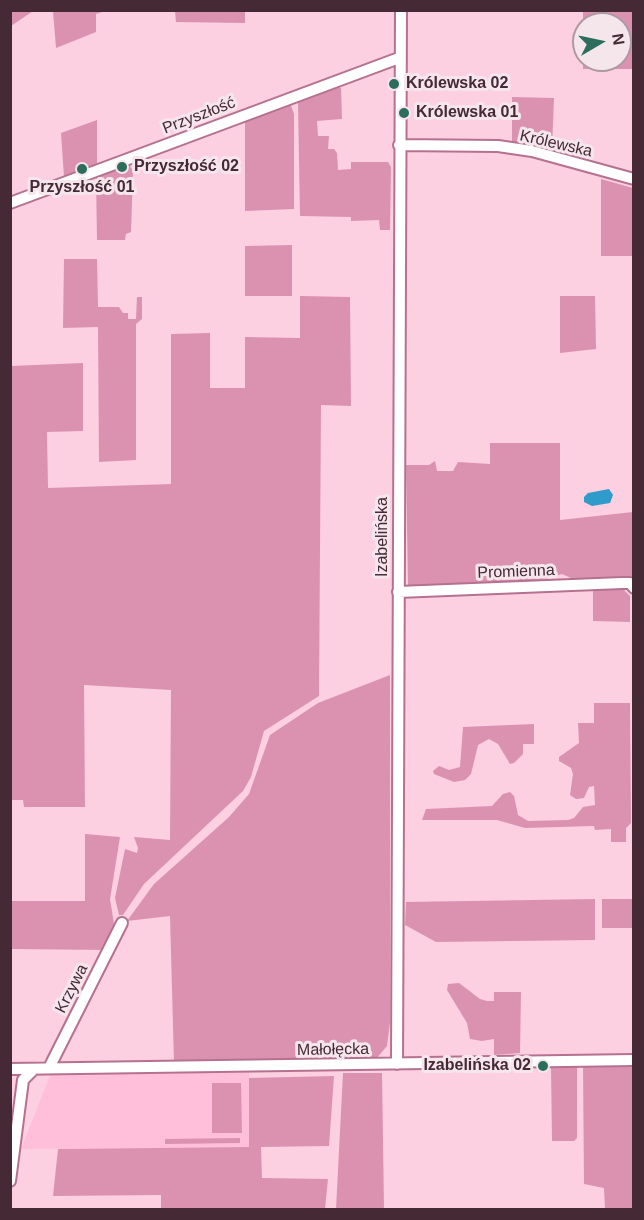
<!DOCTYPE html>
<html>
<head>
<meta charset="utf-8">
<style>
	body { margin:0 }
	#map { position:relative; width:644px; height:1220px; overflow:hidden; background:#fccfe1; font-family:Helvetica,sans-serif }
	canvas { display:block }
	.frame { position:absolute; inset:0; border:12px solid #452935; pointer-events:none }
	.north { position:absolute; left:572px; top:12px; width:60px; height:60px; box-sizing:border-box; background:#f5e6ec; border:2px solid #af9aa3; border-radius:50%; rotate:81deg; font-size:16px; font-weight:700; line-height:24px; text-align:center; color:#452935 }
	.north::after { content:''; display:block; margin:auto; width:21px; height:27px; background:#2d6d5b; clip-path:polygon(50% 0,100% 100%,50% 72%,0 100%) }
</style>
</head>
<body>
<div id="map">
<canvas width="644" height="1220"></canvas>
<div class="frame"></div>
<div class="north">N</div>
</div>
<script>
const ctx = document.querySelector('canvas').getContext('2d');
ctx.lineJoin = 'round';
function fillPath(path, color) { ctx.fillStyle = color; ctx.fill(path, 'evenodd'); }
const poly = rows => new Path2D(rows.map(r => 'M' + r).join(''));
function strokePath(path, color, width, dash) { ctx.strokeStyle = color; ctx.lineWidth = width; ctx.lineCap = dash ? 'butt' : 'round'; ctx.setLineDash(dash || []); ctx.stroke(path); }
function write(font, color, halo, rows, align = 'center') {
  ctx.font = font + ' Helvetica,sans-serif'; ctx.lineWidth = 6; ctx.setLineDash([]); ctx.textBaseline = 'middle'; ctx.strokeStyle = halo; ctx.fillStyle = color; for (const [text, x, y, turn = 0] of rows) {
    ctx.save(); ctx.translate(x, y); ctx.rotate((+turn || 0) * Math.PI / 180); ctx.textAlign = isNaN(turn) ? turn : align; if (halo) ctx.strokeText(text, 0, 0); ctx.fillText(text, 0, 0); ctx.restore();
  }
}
const built = poly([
	[249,1072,249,1147,21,1149,51,1073]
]);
const green = poly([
	[14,11,14,10,33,11,11,26,11,13],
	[53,11,53,10,105,11,96,14,96,32,56,48],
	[175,11,245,11,245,23,176,22],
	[583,11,633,11,633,69,583,69],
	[584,24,620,24,620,60,584,60],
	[334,85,341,88,342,119,317,121,318,136,329,136,328,149,334,149,337,153,338,170,351,169,351,162,388,162,391,167,390,230,380,230,379,220,351,221,351,217,300,216,298,103,301,98],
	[512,97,554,98,552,149,512,144],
	[290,103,294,114,294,209,245,211,245,119],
	[97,120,97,165,64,177,61,133],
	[129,164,133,171,131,232,126,234,125,240,97,240,96,176],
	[601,179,633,188,633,256,601,256],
	[292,245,292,296,245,296,245,246],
	[64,259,97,259,98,307,119,307,123,313,128,313,128,319,136,319,137,297,142,297,142,319,136,324,136,460,99,462,98,327,63,328],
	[300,296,350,297,351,406,321,405,319,696,264,731,251,777,243,791,144,884,123,915,119,915,115,898,125,849,137,853,138,848,134,837,170,840,171,690,84,685,85,807,24,807,23,800,11,800,11,366,83,363,83,431,47,432,48,488,171,484,171,334,210,333,210,388,245,388,245,337,300,338],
	[560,296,595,296,596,349,560,353],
	[490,443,560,443,560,520,633,512,633,580,573,579,562,574,538,581,408,586,406,465,429,465,435,461,437,471,453,471,458,462,490,464],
	[593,589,624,590,630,596,630,622,593,621],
	[390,675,390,1022,387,1046,376,1059,174,1063,170,916,127,921,154,884,229,817,249,794,270,735,318,703],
	[594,703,630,703,631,823,626,828,626,842,611,842,611,829,595,830,594,826,525,828,497,820,422,820,426,809,492,806,503,794,510,792,514,796,518,815,528,821,568,820,574,818,583,807,595,805,594,786,589,787,584,798,576,799,570,795,573,774,571,768,559,761,559,757,579,743,578,723,594,723],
	[534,724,534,744,523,744,523,754,514,763,510,764,498,744,489,739,478,745,471,774,465,780,454,782,434,774,433,771,439,766,449,770,460,767,463,727],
	[85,834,120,837,110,899,115,930,105,950,11,949,11,901,85,901],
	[595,899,595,940,436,942,405,925,406,902],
	[602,899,633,899,633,928,602,928],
	[459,983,480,999,487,1001,494,1001,494,992,521,992,520,1053,494,1055,494,1039,482,1041,470,1039,467,1023,447,990,448,984],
	[633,1065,633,1209,605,1209,604,1188,584,1184,583,1066],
	[577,1066,577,1138,574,1141,552,1141,551,1067],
	[343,1073,382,1073,384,1209,336,1209],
	[334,1076,329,1146,261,1147,262,1178,328,1179,325,1209,161,1210,161,1195,53,1196,58,1149,249,1147,249,1078],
	[212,1083,241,1083,242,1133,212,1133],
	[240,1138,240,1143,165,1144,165,1139]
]);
const water = poly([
	[609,489,613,495,610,503,592,506,584,502,584,497,588,493]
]);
const minor = poly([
	[399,145,498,146,532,151,634,179],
	[10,203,399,58],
	[398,592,622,583,630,583,634,588],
	[397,1064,401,10],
	[49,1068,122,923],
	[10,1069,634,1060],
	[10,1181,23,1080,34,1069]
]);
const markers = [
	[394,84,6,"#2d6d5b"],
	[404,113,6,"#2d6d5b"],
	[122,167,6,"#2d6d5b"],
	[82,169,6,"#2d6d5b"],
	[543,1066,6,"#2d6d5b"]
];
const poiNames = [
	["Królewska 02",406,84],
	["Królewska 01",416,113],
	["Przyszłość 02",134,167],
	["Przyszłość 01",82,188,"center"],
	["Izabelińska 02",531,1066,"right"]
];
const streetNames = [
	["Przyszłość",199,116,-21],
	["Królewska",556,144,13],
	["Izabelińska",383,537,-90],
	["Promienna",516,572,-2],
	["Krzywa",72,989,-63],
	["Małołęcka",333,1050,-1]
];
fillPath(built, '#ffbed9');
fillPath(green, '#db92b1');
fillPath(water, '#2e9bca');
strokePath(minor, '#b5718f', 14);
strokePath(minor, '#fff', 10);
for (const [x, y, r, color] of markers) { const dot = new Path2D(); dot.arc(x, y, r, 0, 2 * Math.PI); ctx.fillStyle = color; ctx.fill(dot); strokePath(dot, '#f5e6ec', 2); }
write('bold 16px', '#452935', '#f5e6ec', poiNames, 'left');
write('16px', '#452935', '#f5e6ec', streetNames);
</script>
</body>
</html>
